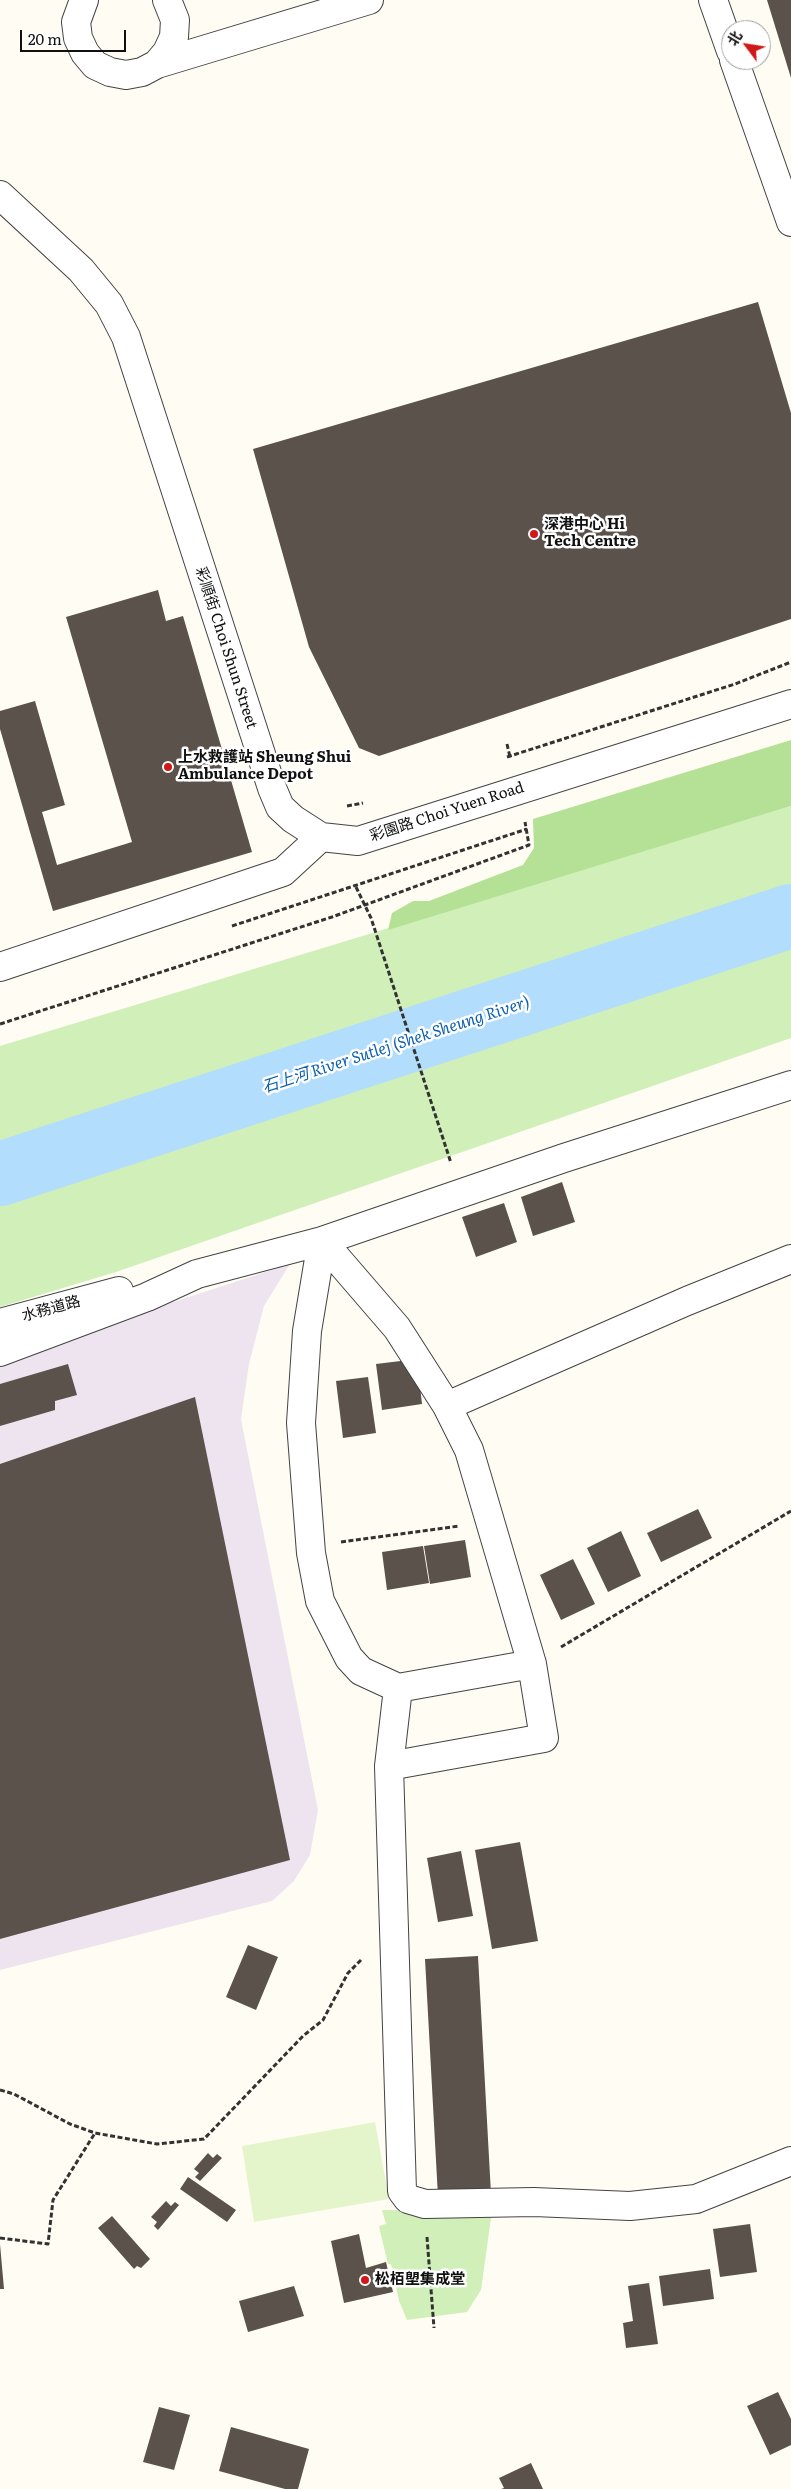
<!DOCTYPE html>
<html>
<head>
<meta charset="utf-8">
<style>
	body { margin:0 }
	#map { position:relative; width:791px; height:2489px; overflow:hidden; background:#fffdf3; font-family:Literata,"Noto Sans SC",serif }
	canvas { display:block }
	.north { position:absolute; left:721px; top:20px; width:50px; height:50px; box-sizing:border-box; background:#fff; border:1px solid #9f9f9f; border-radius:50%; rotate:301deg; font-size:14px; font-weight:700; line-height:20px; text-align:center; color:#101010 }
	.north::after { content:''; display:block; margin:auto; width:18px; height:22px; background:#d01818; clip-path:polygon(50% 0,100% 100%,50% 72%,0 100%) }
	.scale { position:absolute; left:20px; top:30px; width:106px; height:22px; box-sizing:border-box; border:2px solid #101010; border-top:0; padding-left:6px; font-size:15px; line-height:18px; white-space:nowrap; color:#101010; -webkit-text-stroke:4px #fff; paint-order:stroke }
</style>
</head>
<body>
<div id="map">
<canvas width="791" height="2489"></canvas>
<div class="north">北</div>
<div class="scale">20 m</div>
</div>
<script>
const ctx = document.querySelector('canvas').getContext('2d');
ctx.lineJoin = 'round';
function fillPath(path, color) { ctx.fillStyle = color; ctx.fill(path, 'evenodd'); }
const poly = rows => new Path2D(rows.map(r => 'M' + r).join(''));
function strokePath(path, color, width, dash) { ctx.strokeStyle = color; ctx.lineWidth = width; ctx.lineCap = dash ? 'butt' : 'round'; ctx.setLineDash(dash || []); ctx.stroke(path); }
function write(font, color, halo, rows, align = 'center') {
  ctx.font = font + ' Literata,"Noto Sans SC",serif'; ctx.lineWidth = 5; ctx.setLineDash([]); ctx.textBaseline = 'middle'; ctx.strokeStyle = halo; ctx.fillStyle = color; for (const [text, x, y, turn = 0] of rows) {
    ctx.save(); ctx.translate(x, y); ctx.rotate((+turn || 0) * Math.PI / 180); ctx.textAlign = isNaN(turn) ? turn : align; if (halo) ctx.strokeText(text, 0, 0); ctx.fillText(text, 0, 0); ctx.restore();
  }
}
const industrial = poly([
	[290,1264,264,1306,249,1364,241,1419,318,1810,310,1855,294,1881,272,1901,0,1970,0,1363,115,1321]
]);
const green = poly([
	[791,806,791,1038,116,1272,0,1307,0,1046],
	[755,927,535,1000,417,1038,754,927],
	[382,2210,492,2211,481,2290,467,2312,407,2320,399,2301,391,2264,388,2264,380,2231,379,2226,386,2224]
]);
const forest = poly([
	[791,740,791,806,388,930,392,913,413,901,429,901,523,865,534,848,533,819]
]);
const pitch = poly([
	[375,2122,389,2199,254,2222,242,2146]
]);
const river = poly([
	[0,1174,791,916]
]);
const building = poly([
	[767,0,791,0,791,78],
	[758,302,791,413,791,619,379,756,359,748,309,647,253,449],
	[158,590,166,621,183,616,252,852,53,911,0,729,0,711,35,701,65,805,42,812,57,865,132,842,66,617],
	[562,1182,575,1222,533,1236,521,1197],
	[504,1203,517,1242,476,1257,462,1217],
	[417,1359,422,1404,382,1410,376,1364],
	[68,1364,77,1395,55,1401,55,1410,0,1426,0,1384],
	[368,1377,376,1433,343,1438,336,1381],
	[195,1397,290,1860,0,1939,0,1464],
	[698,1509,712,1538,661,1562,647,1533],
	[621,1531,641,1576,608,1592,587,1548],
	[465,1540,471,1577,430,1584,424,1546],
	[423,1546,429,1583,387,1590,382,1552],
	[573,1559,595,1604,561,1620,540,1575],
	[520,1842,538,1941,492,1949,475,1850],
	[461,1851,473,1916,438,1922,427,1858],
	[248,1945,278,1957,256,2010,226,1997],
	[478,1956,491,2194,438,2197,425,1959],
	[208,2153,213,2158,217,2154,222,2158,200,2181,195,2177,199,2173,194,2169],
	[188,2177,236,2210,227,2222,180,2189],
	[166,2201,171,2206,175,2202,179,2205,158,2230,154,2226,157,2222,151,2217],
	[112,2216,150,2259,141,2268,137,2266,134,2269,98,2228],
	[750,2224,757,2272,720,2277,713,2229],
	[359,2234,366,2268,386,2262,393,2292,344,2303,331,2241],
	[0,2244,4,2289,0,2289],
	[710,2269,714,2299,663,2306,659,2276],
	[649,2283,658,2344,626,2348,623,2323,633,2321,628,2286],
	[294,2286,304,2316,248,2332,239,2301],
	[778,2392,791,2419,791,2445,770,2455,747,2406],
	[159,2407,190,2415,174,2470,143,2462],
	[231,2427,309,2449,298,2489,285,2489,219,2471],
	[531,2463,543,2489,501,2489,504,2488,499,2478]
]);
const path = poly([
	[507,744,510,757],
	[507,757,735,684,791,662],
	[347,806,363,803],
	[356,887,371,918,451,1163],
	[232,926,527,829],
	[0,1024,332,917,529,845,525,822],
	[341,1542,459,1526],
	[561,1647,791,1511],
	[0,2090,14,2094,70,2124,95,2133,157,2144,204,2139,303,2036,323,2020,348,1973,362,1959],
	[427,2237,434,2328],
	[0,2238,48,2244,53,2200,95,2133]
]);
const minor = poly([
	[84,0,76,22,78,38,85,53,95,65,110,72,126,75,142,72,157,64,167,52,174,37,175,20,167,0],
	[713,0,731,51],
	[734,60,791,222],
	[157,64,369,0],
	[0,195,81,270,109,304,126,337,272,788,280,807,293,819,321,837,358,841,791,704],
	[0,967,283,872,321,837],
	[322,1241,397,1328,447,1406,687,1301,791,1259],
	[322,1241,307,1331,301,1423,311,1553,320,1601,349,1658,361,1671,398,1688],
	[0,1323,119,1291],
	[0,1352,147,1297,197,1274,322,1241,564,1158,791,1085],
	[447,1406,469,1450,532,1664,398,1688,389,1766,402,2191,408,2199,425,2204,534,2202,630,2206,696,2199,791,2161],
	[389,1766,544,1738,532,1664]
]);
const markers = [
	[534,534,5,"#d01818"],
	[168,767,5,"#d01818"],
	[365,2280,5,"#d01818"]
];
const poiNames = [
	["深港中心 Hi",544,525],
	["Tech Centre",544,542],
	["上水救護站 Sheung Shui",178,758],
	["Ambulance Depot",178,775],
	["松栢塱集成堂",375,2280]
];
const streetNames = [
	["彩順街 Choi Shun Street",226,648,72],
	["彩園路 Choi Yuen Road",447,812,-18],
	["水務道路",51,1309,-15]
];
const waterNames = [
	["石上河 River Sutlej (Shek Sheung River)",396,1045,-18]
];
fillPath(industrial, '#eee4ef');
fillPath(green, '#d1efb8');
fillPath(forest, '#b4e195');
fillPath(pitch, '#e4f5cb');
strokePath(river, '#b2ddfc', 64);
fillPath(building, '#5a524b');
strokePath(minor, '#434343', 30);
strokePath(path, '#323232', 3, [5, 2.5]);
strokePath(minor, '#fff', 28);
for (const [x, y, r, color] of markers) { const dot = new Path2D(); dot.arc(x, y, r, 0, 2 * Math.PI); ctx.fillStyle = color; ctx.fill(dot); strokePath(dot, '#fff', 2); }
write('bold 15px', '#101010', '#fff', poiNames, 'left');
write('15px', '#101010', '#fff', streetNames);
write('italic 16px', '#0b60b0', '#fff', waterNames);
</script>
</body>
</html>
